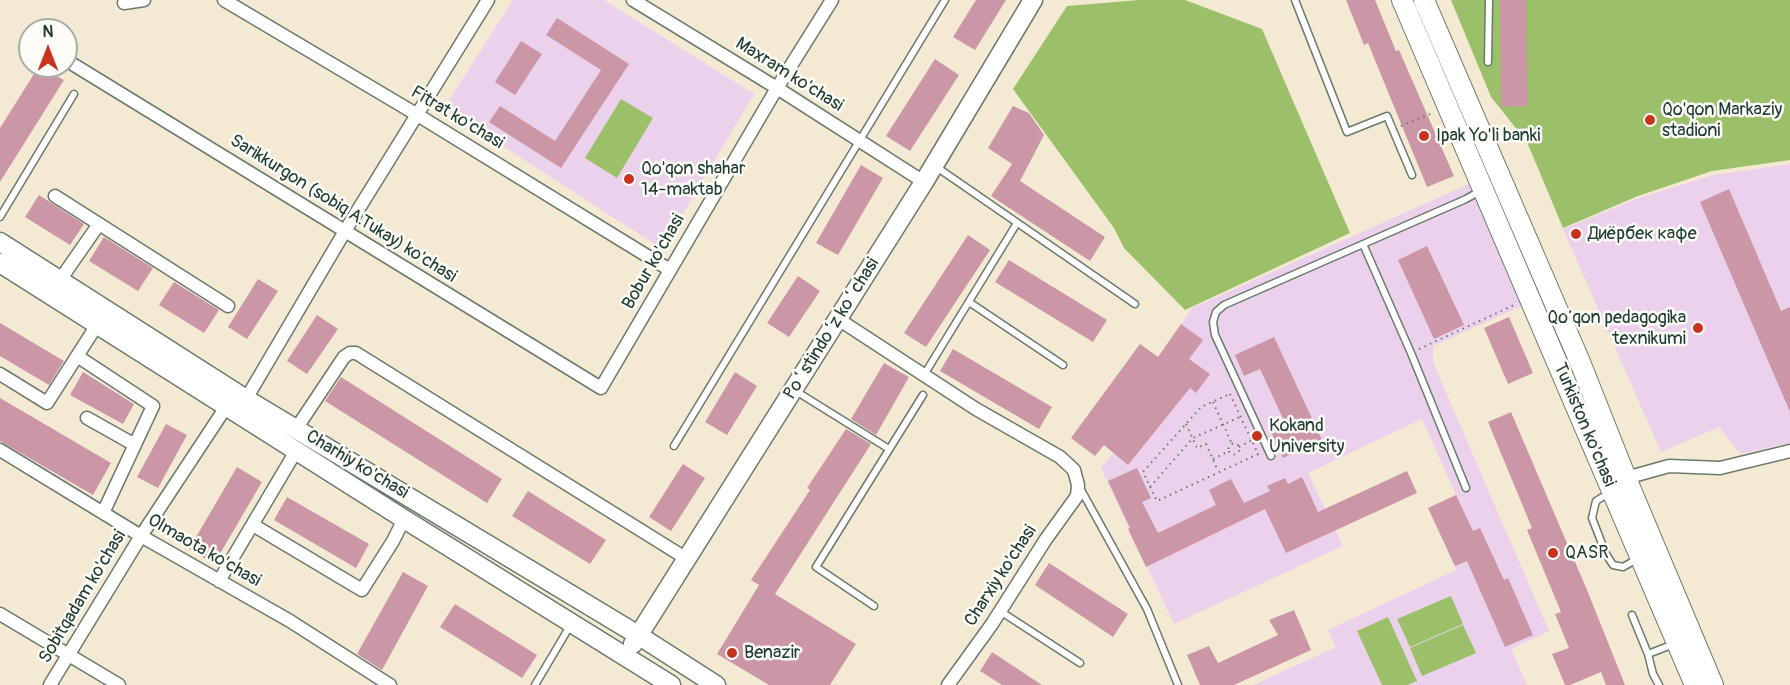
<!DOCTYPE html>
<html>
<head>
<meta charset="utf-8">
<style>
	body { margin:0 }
	#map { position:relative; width:1790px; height:685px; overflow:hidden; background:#f4ead4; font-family:Pangolin,sans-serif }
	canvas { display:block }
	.north { position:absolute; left:18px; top:18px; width:60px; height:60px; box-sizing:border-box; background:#fdfcf7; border:2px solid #a4b0a9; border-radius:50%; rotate:0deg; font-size:16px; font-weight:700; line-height:24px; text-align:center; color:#1f3d34 }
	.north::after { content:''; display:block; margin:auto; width:21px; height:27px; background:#c8321e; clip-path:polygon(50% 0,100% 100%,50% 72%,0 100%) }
</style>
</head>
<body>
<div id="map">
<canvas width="1790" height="685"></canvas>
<div class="north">N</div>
</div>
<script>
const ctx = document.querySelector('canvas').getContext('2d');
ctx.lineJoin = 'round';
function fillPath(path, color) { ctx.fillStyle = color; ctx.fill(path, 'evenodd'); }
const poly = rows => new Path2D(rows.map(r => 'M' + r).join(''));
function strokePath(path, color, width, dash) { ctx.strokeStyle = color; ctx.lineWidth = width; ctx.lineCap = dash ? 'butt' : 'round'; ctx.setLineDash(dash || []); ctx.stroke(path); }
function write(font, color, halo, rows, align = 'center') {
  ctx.font = font + ' Pangolin,sans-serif'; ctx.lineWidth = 5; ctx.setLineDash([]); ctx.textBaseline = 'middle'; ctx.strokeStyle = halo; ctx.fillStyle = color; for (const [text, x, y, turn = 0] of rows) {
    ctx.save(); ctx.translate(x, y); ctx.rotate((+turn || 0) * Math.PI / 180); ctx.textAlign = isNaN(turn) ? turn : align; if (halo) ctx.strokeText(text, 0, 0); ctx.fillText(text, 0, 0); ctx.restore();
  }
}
const built = poly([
	[513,0,604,0,754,94,662,249,444,108],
	[1790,164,1790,443,1740,454,1719,427,1661,452,1563,229,1636,199,1713,175],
	[1471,183,1524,305,1433,346,1433,362,1549,631,1511,649,1527,685,1253,685,1336,647,1328,630,1456,570,1428,508,1456,495,1422,419,1308,473,1343,546,1174,624,1101,468,1189,360,1181,324,1192,308]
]);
const green = poly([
	[1139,0,1185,0,1262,29,1350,233,1185,310,1124,248,1114,228,1013,89,1067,6],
	[1451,0,1790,0,1790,160,1712,171,1638,196,1563,228,1527,142,1491,97],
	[621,99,653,118,617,178,585,158],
	[1451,596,1463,624,1410,647,1397,619],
	[1388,617,1417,681,1407,685,1382,685,1357,631],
	[1463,625,1476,653,1422,676,1410,648]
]);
const building = poly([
	[976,0,1006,0,975,50,953,37],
	[1346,0,1375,0,1396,51,1399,50,1454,176,1427,187,1368,43,1364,45],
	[1500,0,1526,0,1528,106,1501,107],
	[557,18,629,64,561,168,489,122,500,106,555,141,601,70,546,35],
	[521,41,542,54,515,95,495,82],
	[935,59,959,75,910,151,886,136],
	[39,66,64,80,0,182,0,128],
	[1013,106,1029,113,1044,135,1020,181,1105,237,1090,261,991,196,1012,164,988,148],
	[861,165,883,178,838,255,816,243],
	[1729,189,1781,311,1790,307,1790,412,1700,202],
	[39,195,84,224,70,245,25,217],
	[968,235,990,250,926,347,904,333],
	[104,237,153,268,138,291,89,261],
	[1427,246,1464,325,1434,339,1398,260],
	[1009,260,1107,320,1093,342,995,282],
	[798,276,820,291,789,337,767,323],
	[258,279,278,291,247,339,228,327],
	[174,282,219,310,204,333,159,305],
	[317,315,338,329,307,374,287,361],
	[1509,317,1533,373,1508,384,1484,328],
	[0,323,64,361,49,385,0,356],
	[1181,324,1203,340,1189,359,1210,374,1196,393,1190,388,1128,465,1104,445,1095,456,1071,438,1140,344,1158,357],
	[1274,337,1322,440,1283,458,1272,434,1287,427,1260,369,1244,376,1235,355],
	[953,349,1052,407,1039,429,940,371],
	[884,363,909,377,876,435,851,419],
	[83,372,134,404,123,424,70,395],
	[735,372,757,386,727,435,705,422],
	[341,377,502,479,487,503,325,401],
	[0,398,111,463,93,495,0,441],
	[1511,412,1587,590,1625,685,1606,685,1601,672,1570,685,1565,685,1552,654,1569,648,1555,614,1561,612,1527,530,1532,528,1488,422],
	[166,424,187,435,158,488,137,477],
	[846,429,871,444,775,594,856,644,830,685,769,685,717,654,759,585,751,580,810,490,807,488],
	[683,464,705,478,671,531,649,517],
	[237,467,262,482,214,564,189,549],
	[1137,468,1151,498,1142,502,1158,533,1216,505,1209,490,1231,479,1244,503,1270,491,1267,486,1285,478,1288,484,1302,477,1318,512,1407,471,1417,493,1286,553,1265,509,1146,567,1128,529,1130,528,1108,481],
	[528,491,606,540,590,564,512,516],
	[1456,495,1473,531,1480,528,1504,580,1508,578,1533,635,1505,647,1467,561,1455,566,1428,508],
	[287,497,369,544,356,568,274,520],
	[1049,563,1128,614,1113,637,1035,585],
	[403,572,428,586,382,670,357,654],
	[455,604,537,655,522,678,440,627],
	[1294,610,1311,650,1234,685,1200,685,1187,655,1209,646,1218,663,1278,635,1269,620],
	[992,652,1042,685,1002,685,980,671]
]);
const path = poly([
	[1401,126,1430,114],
	[1419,349,1514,305],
	[1230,394,1258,454,1157,501,1143,472,1201,407,1230,394],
	[1213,402,1232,444],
	[1186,424,1197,448,1206,444,1218,471],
	'1228.5 449a5.5 5.5 0 1 1 11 0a5.5 5.5 0 1 1-11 0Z',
	[1239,447,1252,440],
	[1213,459,1229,451],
	[1150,487,1193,438,1240,417]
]);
const lane = poly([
	[1295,0,1347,132,1387,116,1412,175],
	[1488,62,1489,0],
	[935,166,1135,304],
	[0,217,74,94],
	[1363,244,1411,353,1466,488],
	[969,302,1063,365],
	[924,375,1017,223],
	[794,390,889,449],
	[674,446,945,0],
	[1271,456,1215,335,1213,322,1216,312,1224,305,1466,199,1480,191],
	[1080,488,1147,609,1178,685],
	[1609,493,1596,501,1592,518,1606,554,1613,565,1623,567,1639,558],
	[874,606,816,567,923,395],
	[1000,611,1080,663],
	[1632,615,1648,654,1674,644],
	[1648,654,1653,674,1659,685],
	[535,685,570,626]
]);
const street = poly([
	[224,0,416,114,670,270],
	[633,0,777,88,924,182],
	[124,3,144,0],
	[66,60,601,388,777,88,832,0],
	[55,196,228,306],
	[60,280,99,224],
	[838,319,976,409,1060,457,1074,470,1078,485,1077,496,1046,539,992,624,948,685],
	[77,356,153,406,103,513],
	[0,374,47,403,97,325],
	[246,399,345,231,488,0],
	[87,418,135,445],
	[296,429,344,357,350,353,356,353,687,559],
	[0,450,141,536,290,621,390,685],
	[1626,478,1669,466,1720,468,1790,451],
	[253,525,362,590,393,541,404,519],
	[219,581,296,451],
	[0,614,119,685],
	[50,685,141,536,226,407]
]);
const secondary = poly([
	[0,242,246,399,638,635,716,685],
	[0,263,404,519,671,685],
	[633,644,924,182,1033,0]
]);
const primary = poly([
	[1402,0,1695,685],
	[1424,0,1580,362,1626,478,1713,685]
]);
const markers = [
	[1650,120,6,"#c8321e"],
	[1424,136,6,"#c8321e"],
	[629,179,6,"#c8321e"],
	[1576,234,6,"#c8321e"],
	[1698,328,6,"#c8321e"],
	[1257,436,6,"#c8321e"],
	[1553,553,6,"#c8321e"],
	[732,653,6,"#c8321e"]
];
const streetNames = [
	["Maxram ko'chasi",789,75,32],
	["Fitrat ko'chasi",457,118,31],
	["Sarikkurgon (sobiq A.Tukay) ko'chasi",343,209,32],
	["Bobur ko'chasi",654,262,-60],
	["Poʻstindoʻz koʻchasi",832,329,-58],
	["Turkiston ko'chasi",1584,425,67],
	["Charhiy ko'chasi",357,465,31],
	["Olmaota ko'chasi",204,551,30],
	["Charxiy ko'chasi",1001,576,-57],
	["Sobitqadam ko'chasi",83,597,-59]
];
const poiNames = [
	["Qo'qon Markaziy",1662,110],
	["stadioni",1662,131],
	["Ipak Yo'li banki",1436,136],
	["Qo'qon shahar",641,169],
	["14-maktab",641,190],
	["Диёрбек кафе",1588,234],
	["Qo‘qon pedagogika",1686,318,"right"],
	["texnikumi",1686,339,"right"],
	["Kokand",1269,426],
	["University",1269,447],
	["QASR",1565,553],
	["Benazir",744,653]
];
fillPath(built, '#ebd1eb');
fillPath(green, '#9cc069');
fillPath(building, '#cb97a6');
strokePath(lane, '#6a7a6c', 9);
strokePath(street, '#6a7a6c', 15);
strokePath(secondary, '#6a7a6c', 21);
strokePath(primary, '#6a7a6c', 22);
strokePath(path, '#6a7a6c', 2, [1.5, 4.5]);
strokePath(lane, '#fff', 6);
strokePath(street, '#fff', 12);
strokePath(secondary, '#fff', 18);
strokePath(primary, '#fff', 20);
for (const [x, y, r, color] of markers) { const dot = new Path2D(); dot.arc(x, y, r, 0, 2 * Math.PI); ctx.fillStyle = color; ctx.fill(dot); strokePath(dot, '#fdfcf7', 2); }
write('18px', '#1f3d34', '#fdfcf7', streetNames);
write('18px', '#1f3d34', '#fdfcf7', poiNames, 'left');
</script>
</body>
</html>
